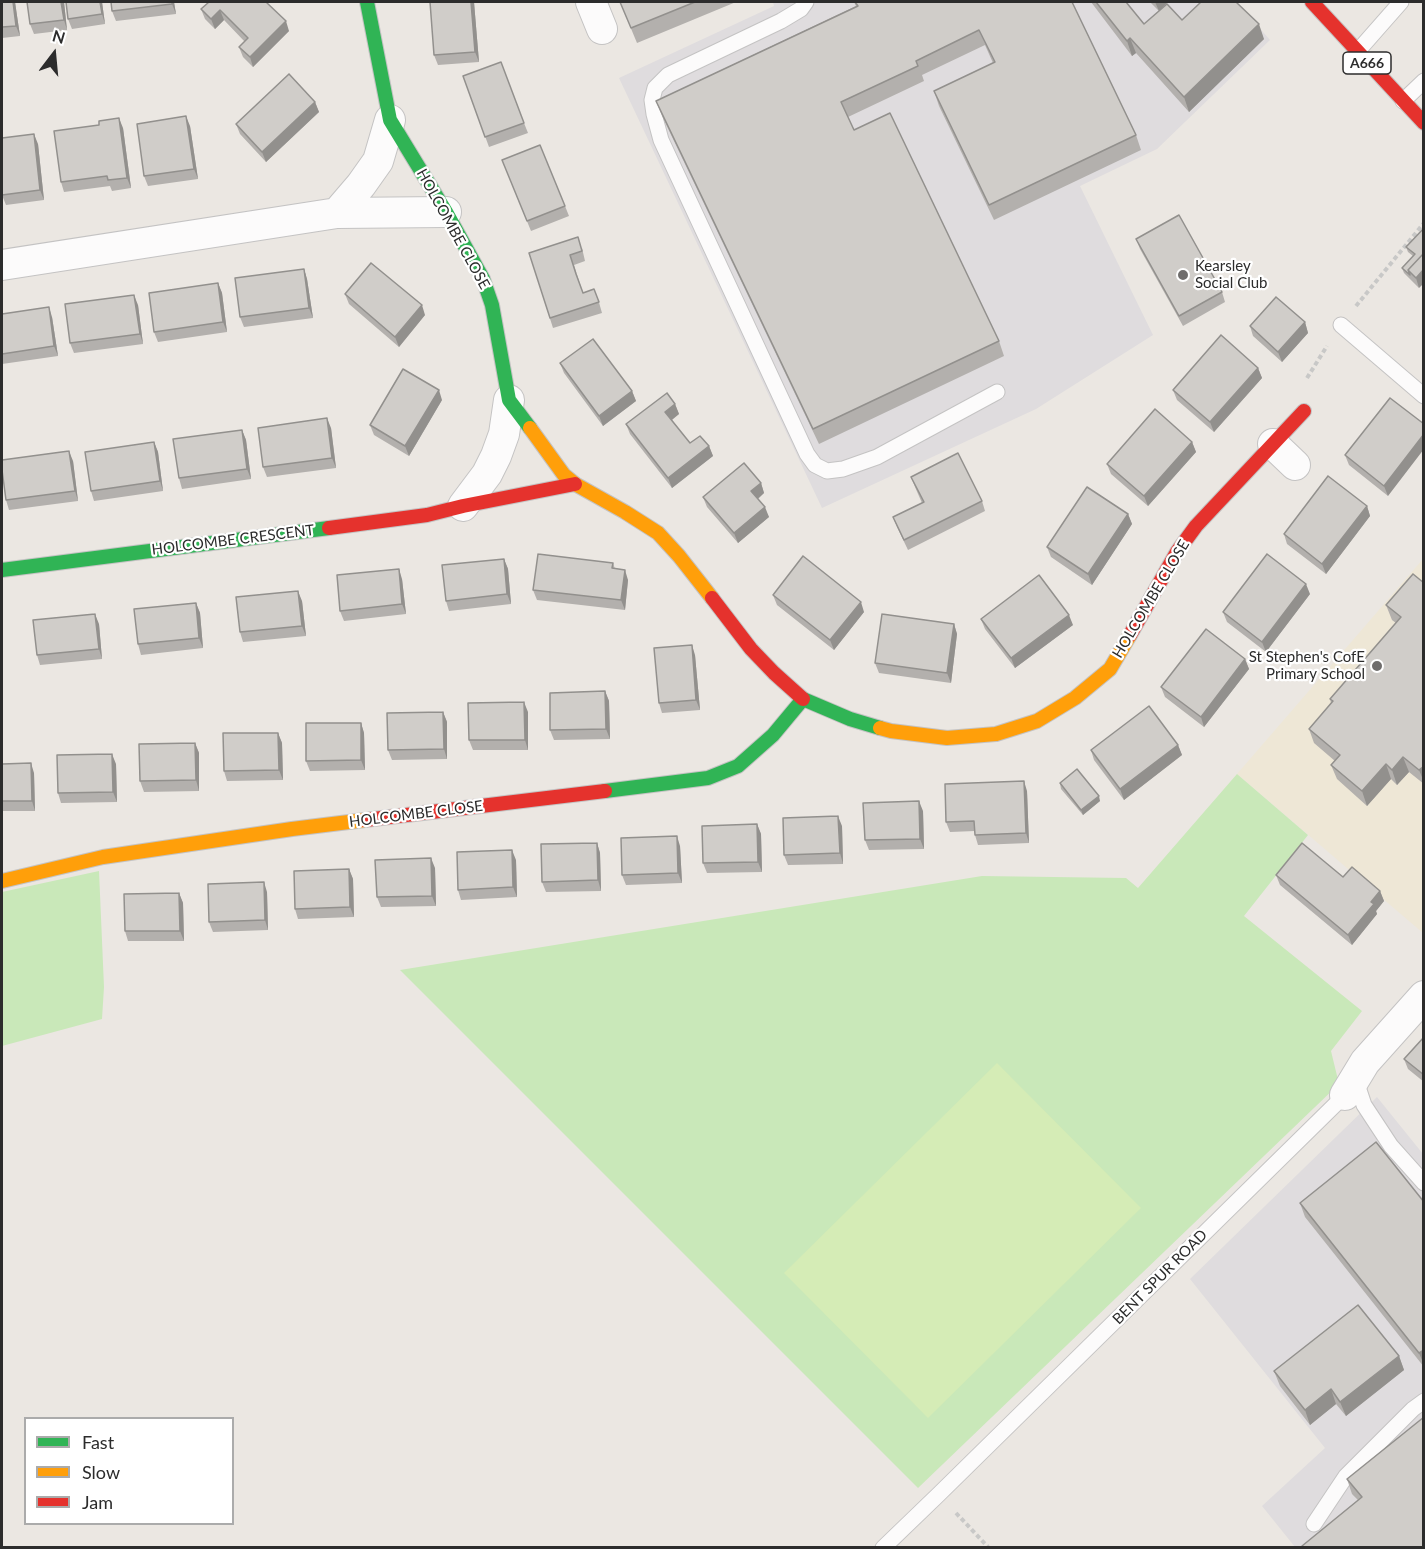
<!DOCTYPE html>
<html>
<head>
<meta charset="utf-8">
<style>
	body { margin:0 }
	#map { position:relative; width:1425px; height:1549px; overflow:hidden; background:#ebe7e2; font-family:Lato,sans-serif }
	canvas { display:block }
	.frame { position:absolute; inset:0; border:3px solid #2c2c2c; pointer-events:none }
	.legend { position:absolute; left:24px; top:1417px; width:210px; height:108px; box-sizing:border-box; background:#fff; border:2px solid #ababab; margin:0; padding:8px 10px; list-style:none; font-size:18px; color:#2c2c2c }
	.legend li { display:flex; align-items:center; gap:12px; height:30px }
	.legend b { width:30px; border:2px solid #ababab }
	.north { position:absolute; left:24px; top:24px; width:60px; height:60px; -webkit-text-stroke:4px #fff; paint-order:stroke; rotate:16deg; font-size:16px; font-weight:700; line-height:24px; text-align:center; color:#2c2c2c }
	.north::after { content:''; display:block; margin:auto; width:21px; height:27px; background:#2c2c2c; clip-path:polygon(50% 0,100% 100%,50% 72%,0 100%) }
</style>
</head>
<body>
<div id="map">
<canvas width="1425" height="1549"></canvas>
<div class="frame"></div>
<ul class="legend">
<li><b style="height:8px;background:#30b455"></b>Fast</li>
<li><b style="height:8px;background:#ff9f0a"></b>Slow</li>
<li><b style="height:8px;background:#e5322d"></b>Jam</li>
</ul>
<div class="north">N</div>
</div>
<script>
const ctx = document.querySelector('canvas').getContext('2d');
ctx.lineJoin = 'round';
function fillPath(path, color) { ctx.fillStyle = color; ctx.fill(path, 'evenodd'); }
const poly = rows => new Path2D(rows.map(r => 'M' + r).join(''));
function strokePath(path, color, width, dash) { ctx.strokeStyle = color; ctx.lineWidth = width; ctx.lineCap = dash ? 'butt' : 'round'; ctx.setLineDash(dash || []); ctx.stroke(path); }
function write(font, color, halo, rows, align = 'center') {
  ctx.font = font + ' Lato,sans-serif'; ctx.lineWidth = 4.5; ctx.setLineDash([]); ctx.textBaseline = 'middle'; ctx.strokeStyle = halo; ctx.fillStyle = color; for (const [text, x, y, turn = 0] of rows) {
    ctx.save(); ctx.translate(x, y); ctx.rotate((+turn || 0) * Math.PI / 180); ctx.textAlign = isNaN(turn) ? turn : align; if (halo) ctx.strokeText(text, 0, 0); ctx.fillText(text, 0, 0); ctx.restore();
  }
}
const industrial = poly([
	[773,2,1237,2,1270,40,1157,149,1080,186,1153,335,1036,409,822,508,619,78,774,6],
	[1377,1097,1423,1154,1423,1547,1295,1547,1262,1506,1325,1448,1190,1279]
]);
const education = poly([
	[1423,559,1423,933,1237,774]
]);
const green = poly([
	[1237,774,1308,835,1244,916,1362,1011,1331,1051,1339,1084,918,1488,400,970,982,876,1126,878,1138,888],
	[99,871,104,987,102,1019,2,1046,2,892]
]);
const pitch = poly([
	[997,1063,1141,1208,928,1418,784,1273]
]);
const path = poly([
	[1356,306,1424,223],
	[1307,378,1327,346],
	[956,1513,989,1548]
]);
const lane = poly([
	[806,2,801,9,781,21,668,75,655,88,652,100,654,114,661,140,807,454,815,465,827,471,843,469,877,457,997,392],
	[1357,52,1401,2],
	[1403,101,1424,81],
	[1341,325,1424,396],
	[1355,1078,1364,1105,1391,1146,1424,1183],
	[1314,1524,1346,1476,1413,1409,1424,1401],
	[883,1548,938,1495,1345,1095]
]);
const street = poly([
	[591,2,602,29],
	[337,213,361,185,378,161,390,120],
	[2,265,337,213,446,212],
	[1273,444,1295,465],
	[463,506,487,474,496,456,504,434,509,400],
	[1345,1095,1365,1062,1424,996]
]);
const fast = poly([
	[367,2,390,120,446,212,483,279,492,305,509,400,530,428],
	[2,570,329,528],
	[605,791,708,778,738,766,773,735,803,699,850,719,880,728]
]);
const slow = poly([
	[530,428,564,475,575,484,625,512,658,533,679,556,712,598],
	[880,728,891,731,947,738,996,734,1037,721,1075,698,1110,669,1130,635],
	[2,881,103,857,292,829,365,820]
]);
const jam = poly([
	[1312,2,1424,123],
	[329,528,427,515,463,506,575,484],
	[712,598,751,649,774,673,803,699],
	[1130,635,1177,552,1196,526,1304,411],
	[365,820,605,791]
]);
const wall = poly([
	[2,2,15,2,20,36,2,38],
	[27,2,64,2,67,30,34,34,30,24],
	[66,2,102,2,105,24,72,29,68,19],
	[111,2,174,2,176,14,116,21,112,11],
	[209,2,289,31,253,67,243,57,239,47,245,42,224,20,215,29,205,19,201,9],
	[474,2,479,62,438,65,434,55],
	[620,2,736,2,637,43],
	[854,2,1072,2,1136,135,1141,150,994,220,939,106,934,91,993,63,985,45,922,75,924,81,848,117,854,130,999,341,1004,356,819,444,662,116,656,101,856,6],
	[1091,2,1126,2,1144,24,1182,20,1264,39,1189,112,1136,53,1132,56],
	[1150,2,1168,2,1159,11],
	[463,76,524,123,528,133,489,147],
	[315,102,319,112,266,162,240,134,236,124],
	[190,126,198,179,148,186,144,176],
	[123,128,131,188,112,191,110,186,64,192,61,182],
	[38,144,44,200,6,205,2,195],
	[502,160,565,206,569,216,531,231],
	[1424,228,1419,288,1404,273,1402,268,1413,256,1408,252,1406,247],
	[1136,239,1222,292,1225,302,1183,326,1140,249],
	[582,248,585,261,574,265,580,284,583,293,598,299,602,313,553,328,529,253],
	[304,269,307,279,313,318,244,327,240,317],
	[218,283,222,293,227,332,158,342,154,332],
	[345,294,425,315,399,347,349,304],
	[138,305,143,344,74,353,70,343],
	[2,314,52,317,58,356,2,364],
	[1305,322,1308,333,1282,362,1253,336,1250,326],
	[560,363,632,391,636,401,603,426,564,373],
	[1258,368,1262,378,1214,432,1177,400,1173,390],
	[1390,398,1388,496,1349,465,1345,455],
	[442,400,409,456,374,435,370,425],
	[675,404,679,414,672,420,690,443,709,446,713,456,672,488,630,434,626,424],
	[331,428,336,468,267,477,263,467],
	[242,430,246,440,251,479,182,489,179,478],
	[154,442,158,452,163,491,94,501,91,491],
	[1192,442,1196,452,1148,506,1111,474,1107,464],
	[73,461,78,501,9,510,6,500],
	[911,477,982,501,985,511,908,550,897,527,893,517,922,503,915,487],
	[761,483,764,493,758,499,769,517,738,543,707,507,703,497],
	[1367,506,1370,516,1326,574,1287,544,1284,534],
	[1128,514,1132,524,1092,585,1051,557,1047,547],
	[504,559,508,569,511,604,449,611,446,601],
	[613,563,615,569,628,580,625,610,537,600,533,590],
	[402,579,406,614,344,621,340,611],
	[1424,583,1424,784,1409,772,1397,785,1391,779,1367,806,1337,779,1331,765,1335,761,1314,743,1309,729,1331,703,1330,699,1396,623,1392,620,1386,605],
	[1310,594,1266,652,1227,622,1223,612],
	[773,595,864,612,834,650,777,605],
	[302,601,306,636,243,642,240,632],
	[196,603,200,613,203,648,141,655,138,644],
	[981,619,1073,625,1015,668,985,629],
	[99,624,102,659,40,665,37,655],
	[954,624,957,634,951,683,879,673,875,663],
	[695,655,700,710,662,713,659,703],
	[1245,659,1249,669,1204,727,1165,697,1161,687],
	[605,691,609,701,610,739,554,740,550,730],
	[443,712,447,722,447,759,392,760,388,750],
	[528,712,528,750,473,750,469,740],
	[361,723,364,733,365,770,310,771,306,761],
	[278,733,282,743,283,780,227,781,224,771],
	[195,743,199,753,199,791,144,792,140,781],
	[1178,745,1182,755,1124,800,1094,760,1091,750],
	[2,764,34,773,35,811,2,811],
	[116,764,117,802,61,803,58,793],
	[1060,783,1100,801,1083,815,1061,789],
	[1027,791,1029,843,978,845,975,835,975,831,950,832,946,822],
	[923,811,924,849,869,850,865,840],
	[757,824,761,834,762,872,707,873,703,863],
	[842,826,843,864,788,865,784,855],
	[597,843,600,853,601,891,546,892,542,882],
	[680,846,682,883,626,885,622,875],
	[516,860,517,897,461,900,458,890],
	[435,868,436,906,381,907,377,897],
	[349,869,353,879,354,917,298,919,295,909],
	[1276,875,1380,891,1384,901,1376,911,1377,914,1352,945,1280,885],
	[267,892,268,930,213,932,209,922],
	[179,893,183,903,184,941,128,941,125,931],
	[1424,1037,1424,1082,1408,1069,1404,1059],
	[1424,1202,1424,1367,1305,1217,1300,1203],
	[1399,1356,1404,1370,1346,1416,1336,1404,1310,1425,1280,1386,1274,1371],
	[1347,1479,1424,1548,1302,1548,1302,1546,1358,1500,1352,1494]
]);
const shadedWall = poly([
	[13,2,15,2,20,36,16,26],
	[61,2,64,2,67,30,64,20],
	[100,2,102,2,105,24,102,14],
	[172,2,174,2,176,14,172,4],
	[471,2,474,2,479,62,475,52],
	[1155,2,1168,2,1159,11],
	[220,10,224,20,215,29,211,19],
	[286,21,289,31,253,67,250,57],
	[1259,24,1264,39,1189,112,1184,97],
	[1130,38,1136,53,1132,56,1127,41],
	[315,102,319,112,266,162,262,152],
	[186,116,190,126,198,179,194,169],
	[119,118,123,128,131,188,127,178],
	[34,134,38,144,44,200,40,190],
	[304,269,307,279,313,318,309,308],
	[1424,269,1424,283,1419,288,1416,278],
	[218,283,222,293,227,332,223,322],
	[134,295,138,305,143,344,140,334],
	[422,305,425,315,399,347,395,337],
	[49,307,52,317,58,356,54,346],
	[1305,322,1308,333,1282,362,1278,352],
	[1258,368,1262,378,1214,432,1210,422],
	[439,390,442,400,409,456,405,446],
	[632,391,636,401,603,426,599,416],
	[675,404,679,414,669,422,665,412],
	[327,418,331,428,336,468,332,458],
	[242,430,246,440,251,479,247,469],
	[1424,434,1424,449,1388,496,1384,486],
	[154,442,158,452,163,491,160,481],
	[1192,442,1196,452,1148,506,1144,496],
	[709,446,713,456,672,488,668,478],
	[69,451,73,461,78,501,75,491],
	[761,483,764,493,755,501,751,491],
	[1367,506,1370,516,1326,574,1322,564],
	[765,507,769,517,738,543,734,533],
	[1128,514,1132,524,1092,585,1088,574],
	[504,559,508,569,511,604,507,594],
	[399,569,402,579,406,614,402,604],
	[625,570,628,580,625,610,621,600],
	[1306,584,1310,594,1266,652,1262,642],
	[298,591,302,601,306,636,302,626],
	[861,602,864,612,834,650,830,640],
	[196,603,200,613,203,648,199,638],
	[95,614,99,624,102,659,99,649],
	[1069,615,1073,625,1015,668,1011,658],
	[954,624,957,634,951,683,947,673],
	[692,645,695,655,700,710,696,700],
	[1245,659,1249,669,1204,727,1201,717],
	[605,691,609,701,610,739,606,729],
	[524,702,528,712,528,750,525,740],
	[443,712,447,722,447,759,444,749],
	[361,723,364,733,365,770,361,760],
	[278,733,282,743,283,780,279,770],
	[195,743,199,753,199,791,196,780],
	[1178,745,1182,755,1124,800,1120,789],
	[112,754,116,764,117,802,113,792],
	[1403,757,1409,772,1397,785,1392,770],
	[31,763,34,773,35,811,32,801],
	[1386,764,1391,779,1367,806,1362,791],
	[1424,766,1424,782,1419,770],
	[1024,781,1027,791,1029,843,1026,833],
	[1099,796,1100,801,1083,815,1081,810],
	[919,801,923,811,924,849,920,839],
	[838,816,842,826,843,864,840,853],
	[757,824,761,834,762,872,758,862],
	[677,836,680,846,682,883,678,873],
	[597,843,600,853,601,891,598,880],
	[512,850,516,860,517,897,513,887],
	[431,858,435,868,436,906,432,896],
	[349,869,353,879,354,917,350,907],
	[264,882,267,892,268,930,265,920],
	[1380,891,1384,901,1376,911,1377,914,1352,945,1348,935,1371,902],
	[179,893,183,903,184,941,180,931],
	[1424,1350,1424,1365,1419,1353],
	[1399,1356,1404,1370,1346,1416,1340,1402],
	[1331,1389,1336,1404,1310,1425,1305,1410]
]);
const building = poly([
	[2,2,13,2,16,26,2,27,2,2],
	[27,2,61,2,64,20,30,24,27,2],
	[66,2,100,2,102,14,68,19,66,2],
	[111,2,172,2,172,4,112,11,111,2],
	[209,2,266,2,286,21,250,57,239,47,248,38,220,10,211,19,201,9,209,2],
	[430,2,471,2,475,52,434,55,430,2],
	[620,2,695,2,631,28,620,2],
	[855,2,1072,2,1136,135,989,205,934,91,995,62,979,30,916,61,918,66,841,102,854,130,890,113,999,341,813,429,656,101,858,6,855,2],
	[1096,2,1126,2,1144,24,1167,4,1182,20,1201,2,1236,2,1259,24,1184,97,1130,38,1127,41,1096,2],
	[501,62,524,123,485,137,463,76,501,62],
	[289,74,315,102,262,152,236,124,289,74],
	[186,116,194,169,144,176,137,124,186,116],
	[119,118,127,178,108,180,107,176,61,182,54,131,99,125,99,121,119,118],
	[34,134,40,190,2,195,2,138,34,134],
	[540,145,565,206,527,221,502,160,540,145],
	[1179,215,1222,292,1179,316,1136,239,1179,215],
	[1424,228,1424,253,1408,270,1410,275,1402,268,1415,254,1406,247,1424,228],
	[578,237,582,251,570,255,576,274,583,293,594,289,599,302,550,318,529,253,578,237],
	[1424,253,1424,269,1416,278,1408,270,1424,253],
	[371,263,422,305,395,337,345,294,371,263],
	[304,269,309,308,240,317,235,278,304,269],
	[218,283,223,322,154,332,149,293,218,283],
	[134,295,140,334,70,343,65,304,134,295],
	[1276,297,1305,322,1278,352,1250,326,1276,297],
	[49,307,54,346,2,354,2,314,49,307],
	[1221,335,1258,368,1210,422,1173,390,1221,335],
	[593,339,632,391,599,416,560,363,593,339],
	[403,369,439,390,405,446,370,425,403,369],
	[667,393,675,404,665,412,690,443,700,436,709,446,668,478,626,424,667,393],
	[1390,398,1424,424,1424,434,1384,486,1345,455,1390,398],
	[1155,409,1192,442,1144,496,1107,464,1155,409],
	[327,418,332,458,263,467,258,428,327,418],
	[242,430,247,469,179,478,173,439,242,430],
	[154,442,160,481,91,491,85,452,154,442],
	[69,451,75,491,6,500,2,470,2,460,69,451],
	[958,453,982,501,904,540,893,517,924,502,911,477,958,453],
	[744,463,761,483,751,491,765,507,734,533,703,497,744,463],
	[1328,476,1367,506,1322,564,1284,534,1328,476],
	[1087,487,1128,514,1088,574,1047,547,1087,487],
	[538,554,613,563,612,568,625,570,621,600,533,590,538,554],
	[1267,554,1306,584,1262,642,1223,612,1267,554],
	[803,556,861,602,830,640,773,595,803,556],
	[504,559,507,594,446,601,442,565,504,559],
	[399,569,402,604,340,611,337,575,399,569],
	[1413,574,1424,583,1424,766,1419,770,1403,757,1392,770,1386,764,1362,791,1331,765,1340,755,1309,729,1333,701,1330,699,1401,617,1386,605,1413,574],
	[1039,575,1069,615,1011,658,981,619,1039,575],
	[298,591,302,626,240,632,236,597,298,591],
	[196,603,199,638,138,644,134,609,196,603],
	[95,614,99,649,37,655,33,620,95,614],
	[882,614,954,624,947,673,875,663,882,614],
	[1206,629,1245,659,1201,717,1161,687,1206,629],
	[692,645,696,700,659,703,654,648,692,645],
	[605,691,606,729,550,730,550,693,605,691],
	[524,702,525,740,469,740,468,703,524,702],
	[1149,706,1178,745,1120,789,1091,750,1149,706],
	[443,712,444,749,388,750,387,713,443,712],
	[306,723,361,723,361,760,306,761,306,723],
	[223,733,278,733,279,770,224,771,223,733],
	[195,743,196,780,140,781,139,744,195,743],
	[112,754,113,792,58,793,57,755,112,754],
	[31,763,32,801,2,801,2,764,31,763],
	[1077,769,1099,796,1081,810,1060,783,1077,769],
	[1024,781,1026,833,975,835,974,821,946,822,945,784,1024,781],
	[919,801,920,839,865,840,863,803,919,801],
	[838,816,840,853,784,855,783,818,838,816],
	[757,824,758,862,703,863,702,826,757,824],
	[677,836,678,873,622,875,621,838,677,836],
	[597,843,598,880,542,882,541,844,597,843],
	[1302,843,1343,877,1352,867,1380,891,1371,902,1374,904,1348,935,1276,875,1302,843],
	[512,850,513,887,458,890,457,852,512,850],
	[431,858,432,896,377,897,375,860,431,858],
	[349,869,350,907,295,909,294,871,349,869],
	[264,882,265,920,209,922,208,884,264,882],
	[179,893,180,931,125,931,124,894,179,893],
	[1424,1037,1424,1075,1404,1059,1424,1037],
	[1376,1142,1424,1202,1424,1350,1419,1353,1300,1203,1376,1142],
	[1358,1305,1399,1356,1340,1402,1331,1389,1305,1410,1274,1371,1358,1305],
	[1424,1417,1424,1548,1303,1548,1302,1546,1362,1497,1347,1479,1424,1417]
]);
const markers = [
	[1183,275,6,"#6f6d6c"],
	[1377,666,6,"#6f6d6c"]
];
const shields = [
	[1367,63,48]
];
const shieldNames = [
	["A666",1367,63]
];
const streetNames = [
	["HOLCOMBE CLOSE",453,229,61],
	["HOLCOMBE CRESCENT",233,540,-7],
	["HOLCOMBE CLOSE",1151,599,-59],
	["HOLCOMBE CLOSE",416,814,-7],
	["BENT SPUR ROAD",1160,1277,-45]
];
const poiNames = [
	["Kearsley",1195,266],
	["Social Club",1195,283],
	["St Stephen's CofE",1365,657,"right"],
	["Primary School",1365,674,"right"]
];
fillPath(industrial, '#dfdcde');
fillPath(education, '#eee7d6');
fillPath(green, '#c9e8b9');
fillPath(pitch, '#d5ecb6');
strokePath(lane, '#c4c3c3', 17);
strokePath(street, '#c4c3c3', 32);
strokePath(fast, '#c4c3c3', 16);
strokePath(slow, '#c4c3c3', 16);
strokePath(jam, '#c4c3c3', 16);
strokePath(path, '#c8c8c7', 4, [4.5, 3]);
strokePath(lane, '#fcfbfb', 15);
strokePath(street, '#fcfbfb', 30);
strokePath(fast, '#30b455', 14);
strokePath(slow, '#ff9f0a', 14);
strokePath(jam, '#e5322d', 14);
fillPath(wall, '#b3b0ad');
fillPath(shadedWall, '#92908d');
fillPath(building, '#d0cdc9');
strokePath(building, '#92908d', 1.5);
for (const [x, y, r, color] of markers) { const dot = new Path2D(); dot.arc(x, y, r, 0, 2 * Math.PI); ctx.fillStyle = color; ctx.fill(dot); strokePath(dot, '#fff', 2); }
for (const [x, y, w] of shields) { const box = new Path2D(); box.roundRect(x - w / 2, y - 11, w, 22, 4.5); ctx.fillStyle = '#fff'; ctx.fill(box); strokePath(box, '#2c2c2c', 1.5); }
write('bold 14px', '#2c2c2c', null, shieldNames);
write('15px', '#2c2c2c', '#fff', streetNames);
write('15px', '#2c2c2c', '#fff', poiNames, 'left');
</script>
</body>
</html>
